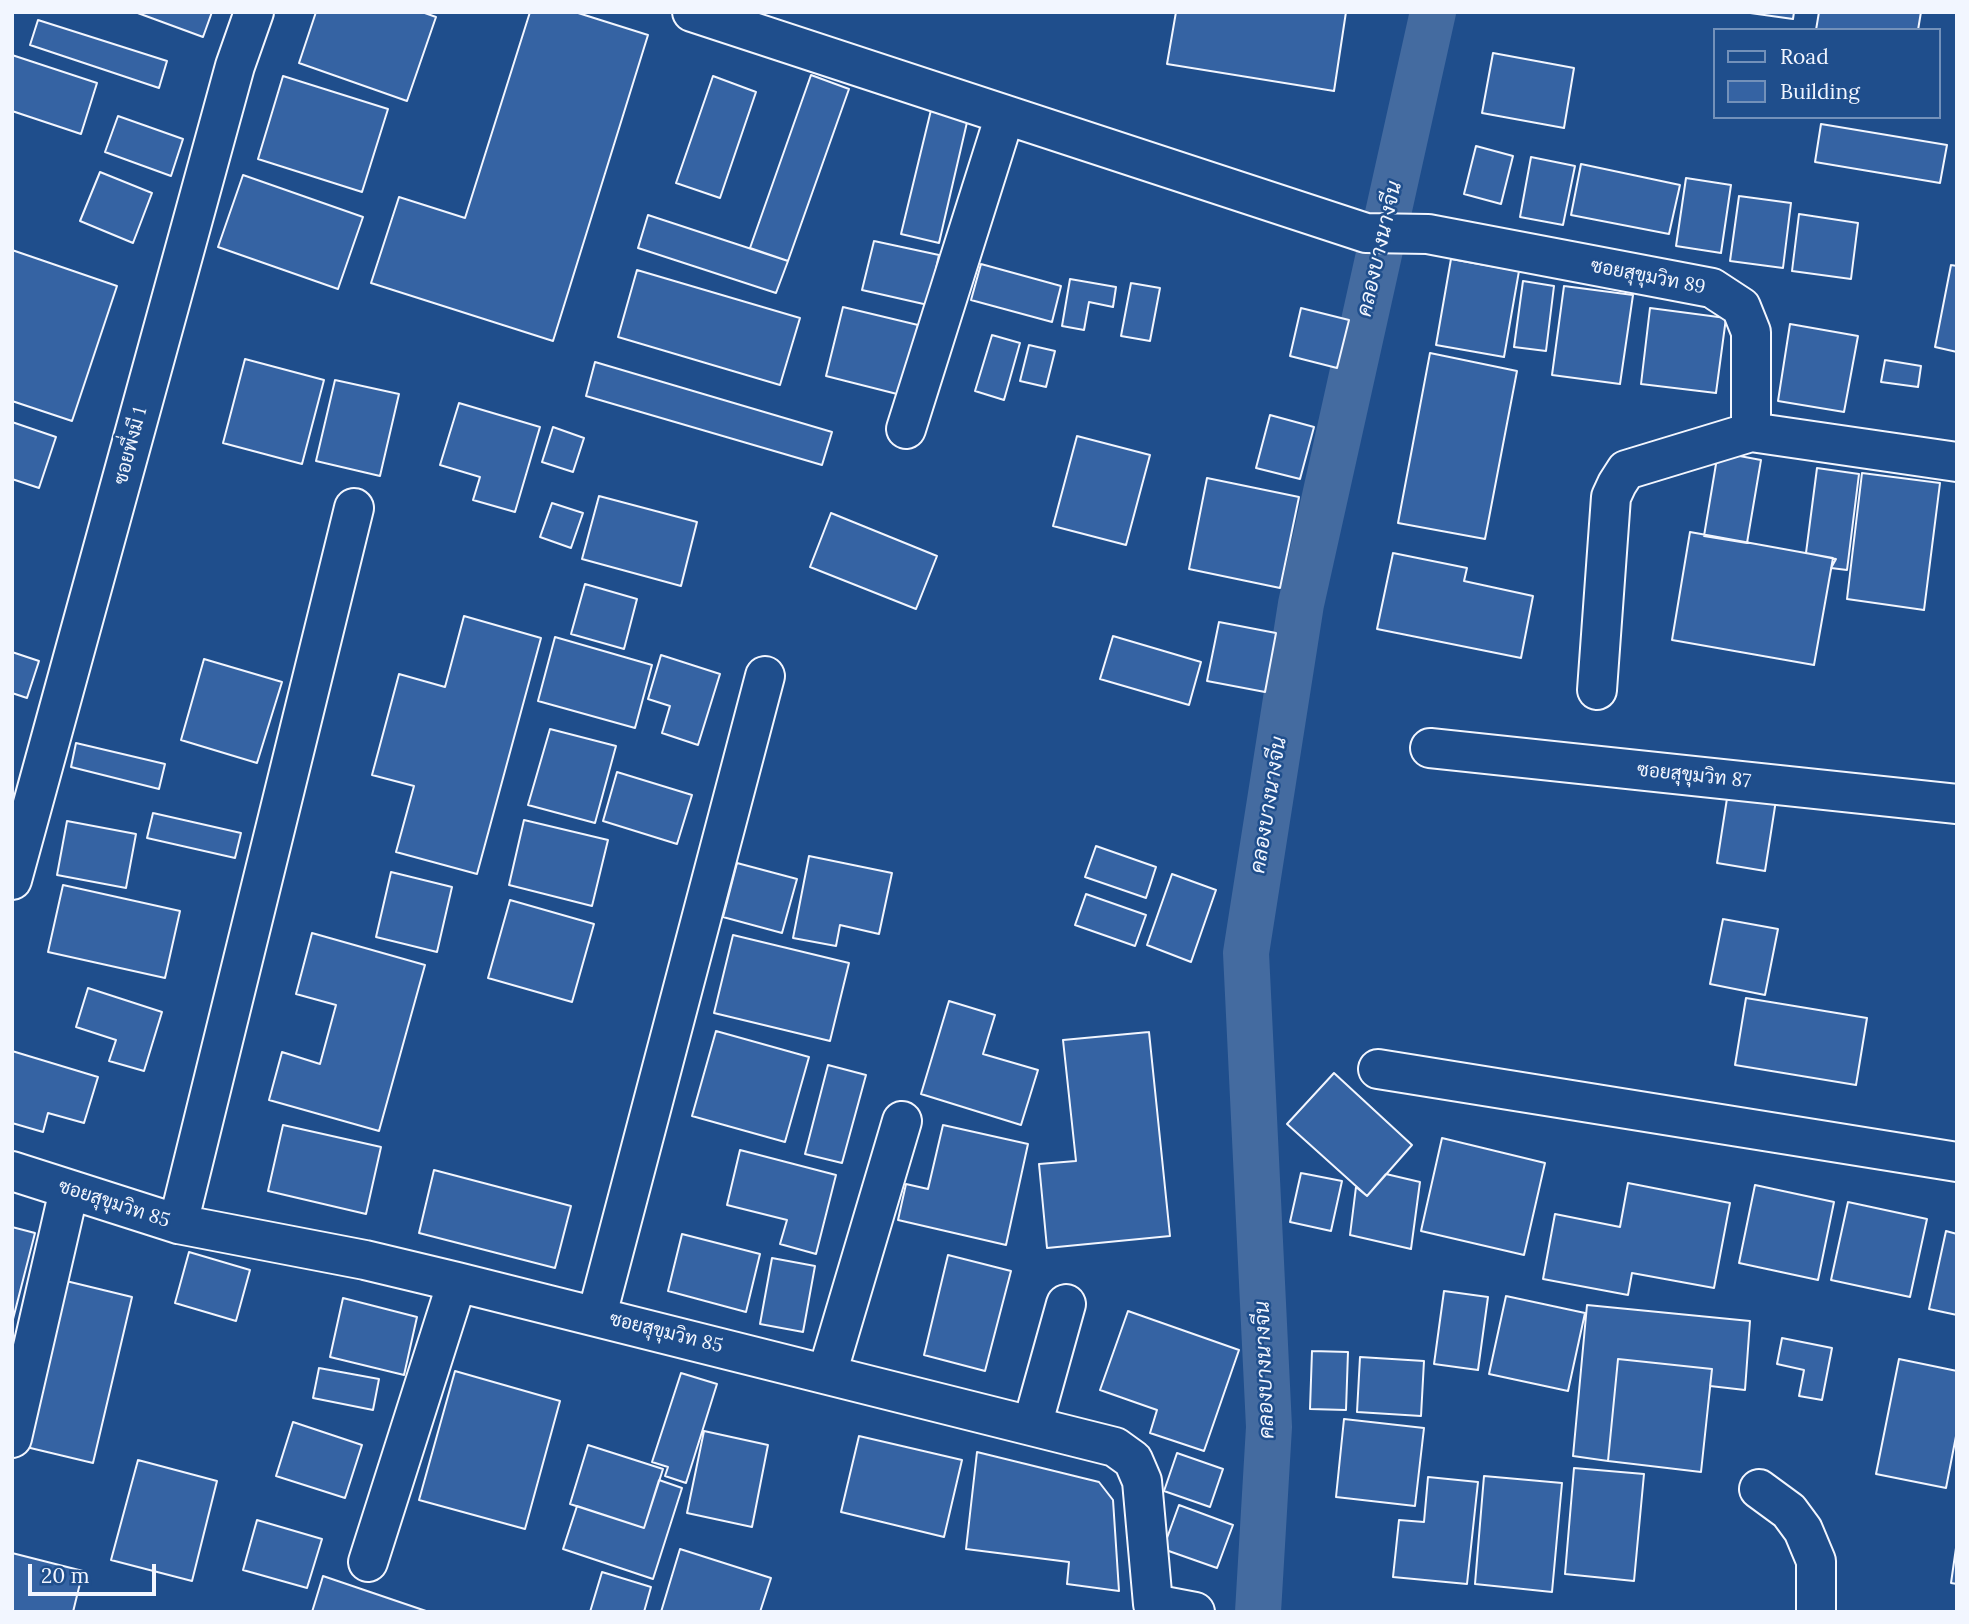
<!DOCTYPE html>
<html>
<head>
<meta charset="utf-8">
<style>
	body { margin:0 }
	#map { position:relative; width:1969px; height:1624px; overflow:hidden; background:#1f4e8c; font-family:Lora,serif }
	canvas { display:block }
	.frame { position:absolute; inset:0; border:14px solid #f2f6ff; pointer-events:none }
	.legend { position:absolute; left:1713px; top:28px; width:228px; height:91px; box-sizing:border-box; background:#1f4e8c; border:2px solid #7391ba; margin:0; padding:9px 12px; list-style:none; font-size:21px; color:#f2f6ff }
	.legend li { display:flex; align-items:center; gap:14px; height:35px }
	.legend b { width:35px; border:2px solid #7391ba }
	.scale { position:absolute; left:28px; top:1564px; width:128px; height:32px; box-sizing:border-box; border:4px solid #f2f6ff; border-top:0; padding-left:9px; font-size:21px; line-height:24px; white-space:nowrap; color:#f2f6ff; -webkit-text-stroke:5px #1f4e8c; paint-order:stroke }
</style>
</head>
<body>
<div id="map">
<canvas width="1969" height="1624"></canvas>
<div class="frame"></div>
<ul class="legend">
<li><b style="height:9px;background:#1f4e8c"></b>Road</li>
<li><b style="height:19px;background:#3563a3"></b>Building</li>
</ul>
<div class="scale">20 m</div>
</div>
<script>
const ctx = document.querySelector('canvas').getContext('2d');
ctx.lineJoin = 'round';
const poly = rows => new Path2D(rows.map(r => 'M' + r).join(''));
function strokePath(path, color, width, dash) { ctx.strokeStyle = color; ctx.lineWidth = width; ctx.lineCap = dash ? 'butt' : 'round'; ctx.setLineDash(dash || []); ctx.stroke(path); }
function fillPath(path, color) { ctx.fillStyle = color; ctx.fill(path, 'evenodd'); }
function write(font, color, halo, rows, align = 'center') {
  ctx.font = font + ' Lora,Sarabun,serif'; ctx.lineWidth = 5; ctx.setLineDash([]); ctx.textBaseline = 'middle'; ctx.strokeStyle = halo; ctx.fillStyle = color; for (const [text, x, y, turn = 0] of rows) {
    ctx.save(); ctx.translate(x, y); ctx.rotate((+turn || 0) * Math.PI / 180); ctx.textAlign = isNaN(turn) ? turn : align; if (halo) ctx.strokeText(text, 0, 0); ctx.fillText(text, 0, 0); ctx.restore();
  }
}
const canal = poly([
	[1258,1612,1269,1427,1246,953,1301,604,1433,12]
]);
const building = poly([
	[135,12,212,12,203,37,135,12],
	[316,12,422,12,436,17,407,101,299,63,316,12],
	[530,12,575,12,648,35,553,341,371,283,399,197,465,218,530,12],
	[1176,12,1346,12,1334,91,1167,64,1176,12],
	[1743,12,1794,12,1793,19,1743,12],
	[1819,12,1921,12,1918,30,1816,30,1819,12],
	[38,20,167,61,159,88,30,45,38,20],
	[1493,53,1574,68,1564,128,1482,113,1493,53],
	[12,55,97,83,81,134,12,111,12,55],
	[811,75,849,89,788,261,750,248,811,75],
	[283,76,388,109,362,192,258,159,283,76],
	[713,76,756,92,720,198,676,183,713,76],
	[931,110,968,118,939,243,901,234,931,110],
	[118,116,183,139,171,176,105,152,118,116],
	[1821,124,1947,145,1940,183,1815,162,1821,124],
	[1476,146,1513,156,1501,204,1464,194,1476,146],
	[1531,157,1575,166,1563,225,1520,217,1531,157],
	[1581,164,1680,185,1669,234,1571,215,1581,164],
	[100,172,152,193,133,243,80,221,100,172],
	[243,175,363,217,338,289,218,247,243,175],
	[1686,178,1731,185,1721,253,1676,246,1686,178],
	[1739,196,1791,203,1783,268,1730,261,1739,196],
	[1799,214,1858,223,1851,279,1792,271,1799,214],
	[648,215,788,261,776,293,638,248,648,215],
	[874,241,939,255,928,305,862,290,874,241],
	[12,250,117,286,72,421,12,401,12,250],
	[1451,259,1519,271,1504,357,1436,345,1451,259],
	[981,264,1061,286,1052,322,971,300,981,264],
	[1951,265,1957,266,1957,352,1935,347,1951,265],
	[637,270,800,318,780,385,618,337,637,270],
	[1070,279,1116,287,1113,307,1089,302,1084,330,1062,326,1070,279],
	[1523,281,1554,286,1546,351,1514,347,1523,281],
	[1131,283,1160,288,1150,341,1121,336,1131,283],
	[1564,286,1633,295,1620,384,1552,375,1564,286],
	[843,307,918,325,901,395,826,376,843,307],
	[1301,308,1349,320,1337,368,1290,356,1301,308],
	[1650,308,1726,318,1716,393,1641,384,1650,308],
	[1790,324,1858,336,1844,412,1778,401,1790,324],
	[992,335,1020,343,1004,400,975,391,992,335],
	[1029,345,1055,351,1046,387,1020,381,1029,345],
	[1430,353,1517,371,1485,539,1398,523,1430,353],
	[245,359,324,380,302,464,223,443,245,359],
	[1885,360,1921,366,1918,387,1881,382,1885,360],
	[595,362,832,432,822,465,586,396,595,362],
	[335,380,399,394,380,476,316,461,335,380],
	[459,403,540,427,515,512,473,500,480,477,440,465,459,403],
	[1270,415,1314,427,1300,479,1256,468,1270,415],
	[12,422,56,437,39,488,12,479,12,422],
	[553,427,584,438,573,472,542,462,553,427],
	[1077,436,1150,455,1126,545,1053,526,1077,436],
	[1718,452,1761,460,1747,543,1704,536,1718,452],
	[1817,468,1859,474,1847,570,1831,568,1836,559,1806,553,1817,468],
	[1862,473,1940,483,1924,610,1847,599,1862,473],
	[1207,478,1299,497,1280,588,1189,569,1207,478],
	[599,496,697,522,681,586,582,559,599,496],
	[552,503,583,513,571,548,540,537,552,503],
	[831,513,937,556,916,609,810,567,831,513],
	[1690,532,1833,558,1814,665,1672,640,1690,532],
	[1393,553,1467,568,1464,581,1533,596,1521,658,1377,629,1393,553],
	[585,584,637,599,624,649,571,634,585,584],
	[464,616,541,638,477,874,396,852,414,786,372,775,399,674,445,687,464,616],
	[1219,622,1276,633,1265,692,1207,681,1219,622],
	[1113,636,1201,662,1189,705,1100,679,1113,636],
	[555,637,652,665,635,728,538,701,555,637],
	[12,652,39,661,27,698,12,693,12,652],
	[661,655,720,674,698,745,662,733,670,706,648,699,661,655],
	[204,659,282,682,257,763,181,740,204,659],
	[550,729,616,746,595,823,528,805,550,729],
	[76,743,165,764,159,789,71,767,76,743],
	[617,772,692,795,677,844,603,821,617,772],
	[1728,792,1776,800,1765,871,1717,863,1728,792],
	[153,813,241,833,235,858,147,838,153,813],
	[524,820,608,840,592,906,509,885,524,820],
	[67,821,136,834,126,888,57,875,67,821],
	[1096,846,1156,867,1146,898,1085,877,1096,846],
	[809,856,892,873,879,934,840,925,836,946,793,938,809,856],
	[737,863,797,879,782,933,723,917,737,863],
	[391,872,452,887,437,952,376,937,391,872],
	[1172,874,1216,890,1191,962,1147,945,1172,874],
	[63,885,180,911,165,978,48,952,63,885],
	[1086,894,1146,915,1135,946,1075,925,1086,894],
	[510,900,594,924,572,1002,488,978,510,900],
	[1723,919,1778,929,1765,995,1710,984,1723,919],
	[312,933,425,965,379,1131,269,1100,282,1052,320,1064,336,1005,296,994,312,933],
	[733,935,849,963,830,1041,714,1013,733,935],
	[88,988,162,1012,144,1071,109,1061,116,1040,76,1027,88,988],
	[1746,998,1867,1018,1856,1085,1735,1065,1746,998],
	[949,1001,995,1015,983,1054,1038,1070,1021,1125,921,1094,949,1001],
	[716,1031,809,1057,785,1142,692,1116,716,1031],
	[1149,1032,1170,1236,1047,1248,1039,1164,1076,1161,1063,1040,1149,1032],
	[12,1051,98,1077,84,1123,48,1113,43,1132,12,1123,12,1051],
	[828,1065,866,1075,842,1163,805,1154,828,1065],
	[1334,1073,1412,1145,1367,1196,1287,1124,1334,1073],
	[283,1125,381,1147,366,1214,268,1191,283,1125],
	[943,1125,1028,1144,1006,1245,898,1220,906,1184,928,1189,943,1125],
	[1442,1138,1545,1163,1524,1255,1421,1231,1442,1138],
	[740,1150,836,1175,816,1254,780,1244,787,1220,727,1205,740,1150],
	[434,1170,571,1206,555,1268,419,1233,434,1170],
	[1301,1173,1342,1181,1331,1231,1290,1222,1301,1173],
	[1386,1174,1420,1182,1411,1249,1350,1235,1356,1187,1367,1196,1386,1174],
	[1628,1183,1730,1203,1714,1288,1632,1273,1628,1295,1543,1279,1555,1214,1620,1227,1628,1183],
	[1755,1185,1834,1202,1818,1280,1739,1263,1755,1185],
	[1848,1202,1927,1219,1910,1297,1831,1280,1848,1202],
	[12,1227,35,1233,12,1323,12,1227],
	[1946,1231,1957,1234,1957,1315,1929,1309,1946,1231],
	[682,1234,760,1254,746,1312,668,1291,682,1234],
	[189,1252,250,1270,236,1321,175,1303,189,1252],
	[948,1255,1011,1271,985,1371,924,1355,948,1255],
	[772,1258,815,1266,803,1332,760,1324,772,1258],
	[62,1280,132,1297,93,1463,22,1446,62,1280],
	[1444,1291,1488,1297,1478,1370,1434,1364,1444,1291],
	[1506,1296,1585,1313,1568,1391,1489,1374,1506,1296],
	[343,1298,417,1317,404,1375,330,1357,343,1298],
	[1587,1305,1750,1321,1745,1390,1710,1386,1712,1369,1618,1359,1608,1461,1573,1456,1587,1305],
	[1128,1311,1239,1350,1204,1451,1150,1433,1157,1410,1100,1390,1128,1311],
	[1782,1338,1832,1348,1822,1400,1799,1396,1804,1370,1777,1364,1782,1338],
	[1312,1351,1348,1352,1346,1410,1310,1409,1312,1351],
	[1360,1357,1424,1361,1421,1416,1357,1412,1360,1357],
	[1618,1359,1712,1369,1701,1472,1608,1461,1618,1359],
	[1899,1359,1957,1371,1957,1431,1946,1488,1876,1474,1899,1359],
	[319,1368,379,1379,373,1410,313,1398,319,1368],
	[455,1371,560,1401,525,1529,419,1500,455,1371],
	[681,1373,717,1384,686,1483,665,1476,668,1467,652,1462,681,1373],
	[1344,1419,1424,1428,1415,1506,1336,1497,1344,1419],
	[293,1422,362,1445,345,1498,276,1476,293,1422],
	[704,1431,768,1445,752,1527,687,1513,704,1431],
	[859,1436,962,1460,944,1537,841,1512,859,1436],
	[588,1445,663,1469,644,1528,570,1504,588,1445],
	[977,1452,1099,1482,1113,1500,1119,1591,1067,1584,1069,1562,966,1549,977,1452],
	[1177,1453,1223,1469,1210,1507,1164,1491,1177,1453],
	[138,1460,217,1481,192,1581,111,1560,138,1460],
	[1574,1468,1644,1474,1634,1581,1565,1574,1574,1468],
	[1484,1476,1562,1483,1552,1592,1475,1584,1484,1476],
	[1428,1477,1478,1482,1467,1584,1393,1577,1399,1520,1424,1522,1428,1477],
	[659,1480,682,1488,653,1579,563,1549,577,1506,644,1528,659,1480],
	[1179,1505,1233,1525,1217,1568,1163,1549,1179,1505],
	[257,1520,322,1539,307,1588,243,1570,257,1520],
	[1957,1541,1957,1584,1951,1583,1957,1541],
	[680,1549,771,1578,760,1612,661,1612,680,1549],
	[12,1553,83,1571,73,1612,12,1612,12,1553],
	[602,1572,651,1587,644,1612,590,1612,602,1572],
	[323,1576,429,1612,312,1612,323,1576]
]);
const minor = poly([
	[692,12,1366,233,1428,234,1712,288,1741,307,1751,332,1751,432,1957,462],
	[906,429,1005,115],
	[1597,690,1611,497,1617,484,1626,470,1751,432],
	[1430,748,1957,804],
	[12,880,235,66,254,12],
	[1378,1069,1957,1162],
	[12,1171,178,1224,365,1260,457,1282,1115,1447,1133,1460,1142,1481,1153,1604,1195,1612],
	[178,1224,354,508],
	[597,1315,765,676],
	[827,1374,902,1121],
	[1032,1426,1066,1304],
	[12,1438,69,1190],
	[1759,1489,1789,1511,1803,1530,1816,1561,1816,1612],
	[368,1562,457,1282]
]);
const streetNames = [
	["ซอยสุขุมวิท 89",1648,277,11],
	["ซอยพึ่งมี 1",131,446,-75],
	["ซอยสุขุมวิท 87",1694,776,6],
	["ซอยสุขุมวิท 85",114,1204,18],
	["ซอยสุขุมวิท 85",666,1333,14]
];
const waterNames = [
	["คลองบางนางจีน",1380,249,-77],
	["คลองบางนางจีน",1269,805,-81],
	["คลองบางนางจีน",1265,1370,-92]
];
strokePath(canal, '#446ba0', 46);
fillPath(building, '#3563a3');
strokePath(building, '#f2f6ff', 2);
strokePath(minor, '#f2f6ff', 42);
strokePath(minor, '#1f4e8c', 38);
write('19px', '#f2f6ff', '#1f4e8c', streetNames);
write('italic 21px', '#f2f6ff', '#1f4e8c', waterNames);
</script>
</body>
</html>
